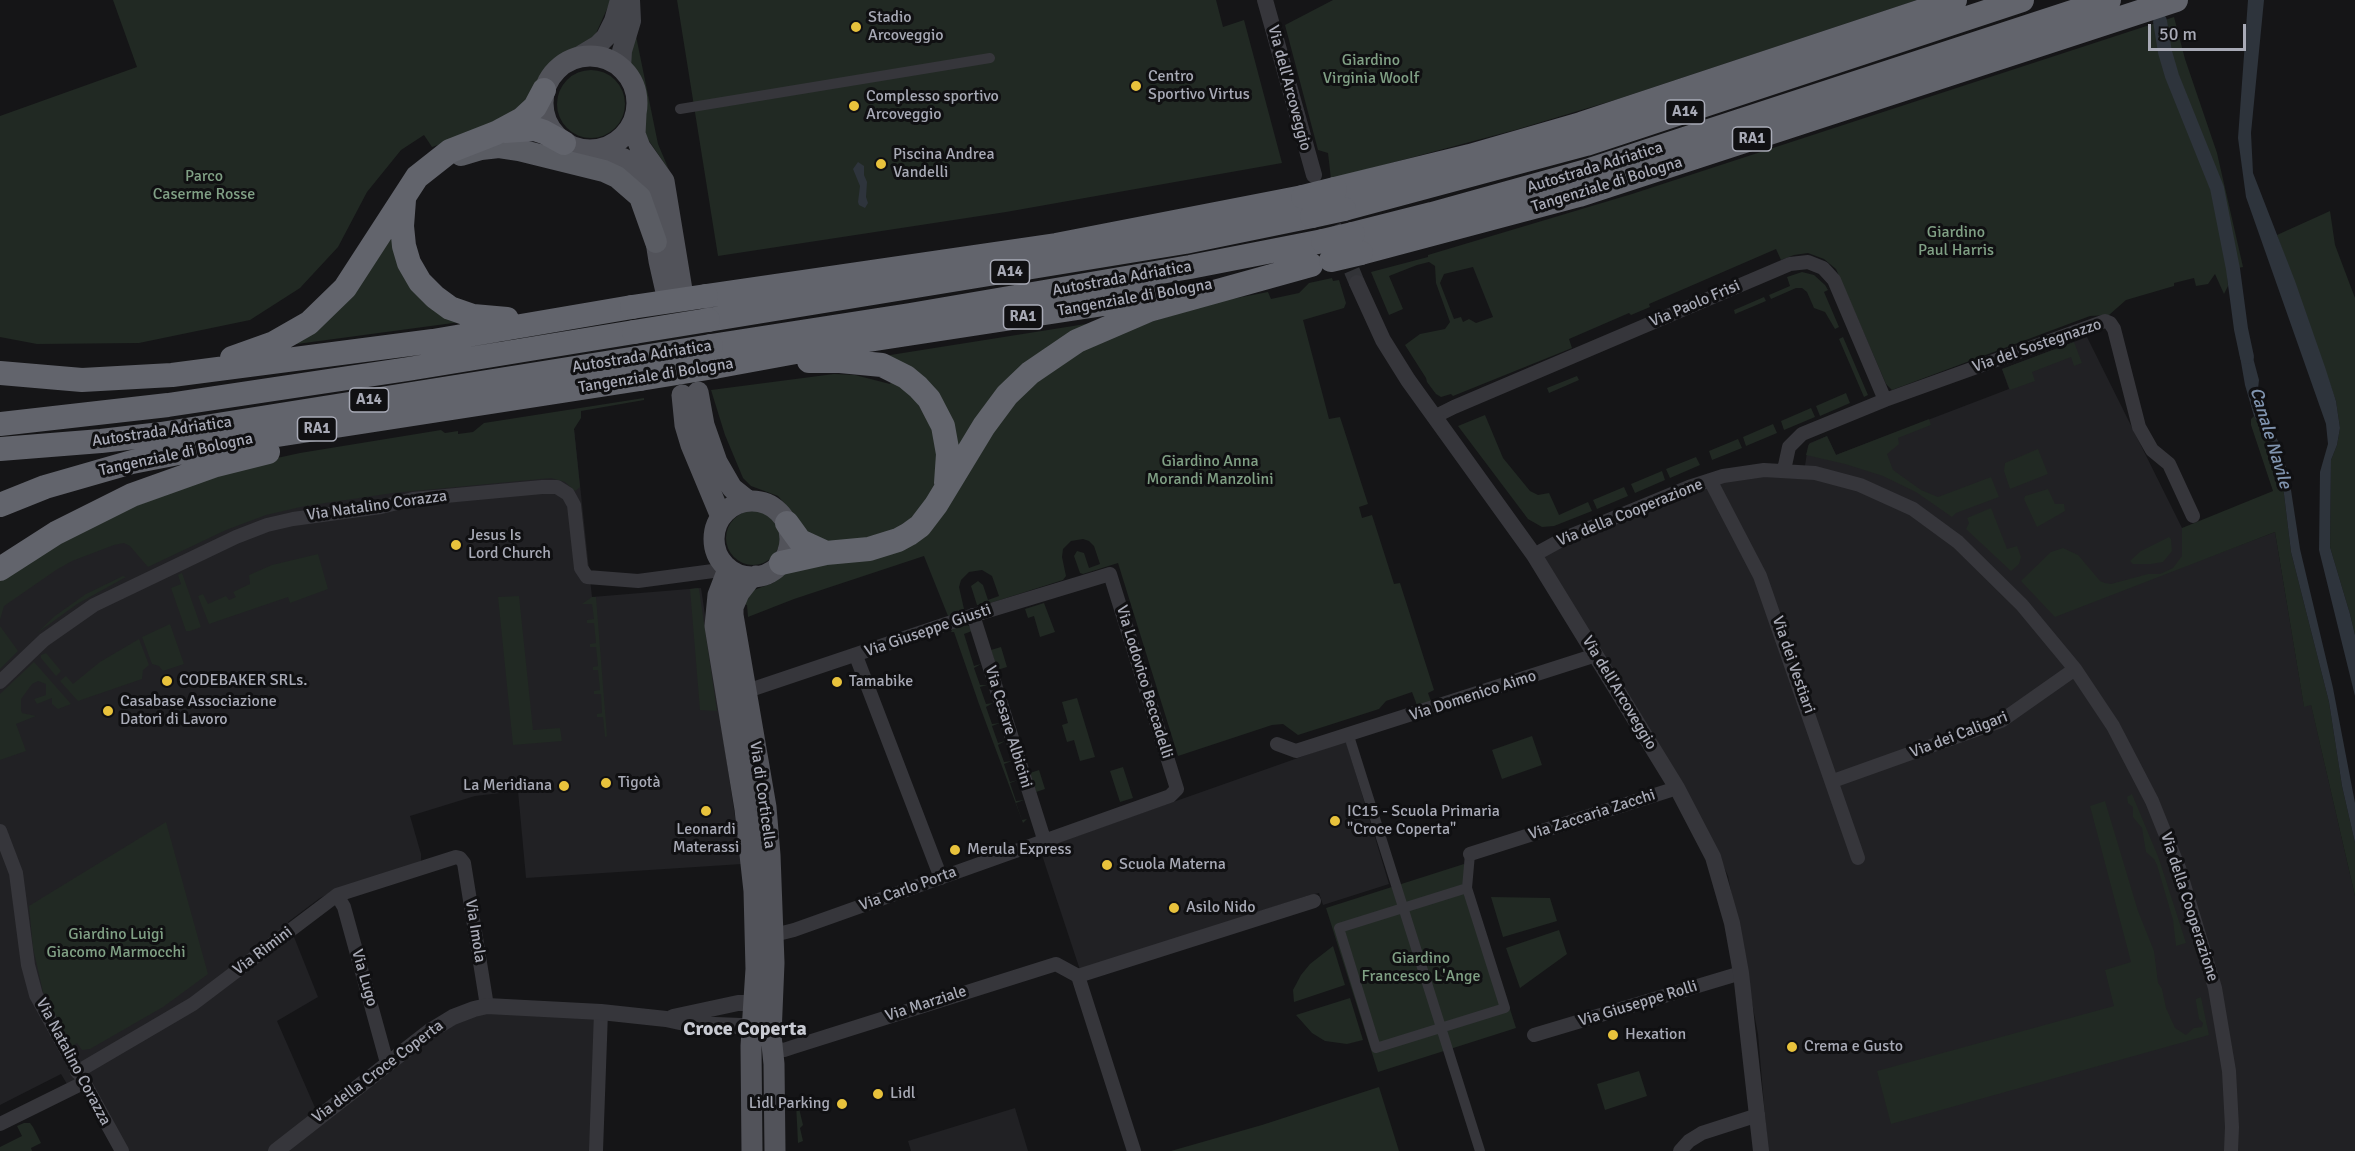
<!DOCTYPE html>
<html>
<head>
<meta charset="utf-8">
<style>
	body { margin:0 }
	#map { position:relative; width:2355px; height:1151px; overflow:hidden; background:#151517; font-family:Signika,sans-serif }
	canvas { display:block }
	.scale { position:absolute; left:2148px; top:24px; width:98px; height:27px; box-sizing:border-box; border:3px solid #a8aab6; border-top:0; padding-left:8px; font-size:18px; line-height:21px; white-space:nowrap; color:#a8aab6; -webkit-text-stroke:4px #101012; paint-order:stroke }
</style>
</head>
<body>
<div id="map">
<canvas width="2355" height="1151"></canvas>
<div class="scale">50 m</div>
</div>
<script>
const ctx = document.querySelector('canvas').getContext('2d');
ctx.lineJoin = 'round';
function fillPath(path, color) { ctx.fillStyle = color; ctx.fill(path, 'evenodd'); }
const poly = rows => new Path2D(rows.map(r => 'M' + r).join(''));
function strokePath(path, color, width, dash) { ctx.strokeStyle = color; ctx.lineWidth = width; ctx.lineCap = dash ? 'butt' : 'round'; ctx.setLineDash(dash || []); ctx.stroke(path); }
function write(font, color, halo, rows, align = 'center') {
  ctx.font = font + ' Signika,sans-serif'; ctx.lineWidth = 6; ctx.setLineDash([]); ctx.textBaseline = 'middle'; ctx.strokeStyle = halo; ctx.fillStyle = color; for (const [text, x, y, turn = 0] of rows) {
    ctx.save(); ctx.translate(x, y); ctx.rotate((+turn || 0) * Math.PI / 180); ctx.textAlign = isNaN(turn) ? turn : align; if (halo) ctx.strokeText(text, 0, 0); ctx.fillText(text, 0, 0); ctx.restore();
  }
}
const built = poly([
	[2087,337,2182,528,2195,562,2275,532,2304,706,2311,704,2355,896,2355,1151,1768,1151,1758,1034,1728,876,1710,836,1534,555,1710,480,1804,472,1808,446,1810,443,1827,436,1836,455,2009,389,2002,369],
	[574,429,592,597,701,588,742,864,526,878,518,791,475,796,410,816,421,854,421,865,338,889,320,898,288,922,318,997,277,1021,320,1119,428,1036,485,1010,599,1017,595,1151,122,1151,83,1083,70,1089,61,1074,0,1105,0,596,66,556],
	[1346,741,1389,884,1323,905,1319,893,1310,895,1080,970,1040,849],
	[1015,1108,1028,1151,911,1151,908,1141]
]);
const green = poly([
	[113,0,611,0,593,40,565,56,550,68,540,81,535,94,491,128,432,147,424,135,401,150,367,192,338,247,300,288,250,320,139,343,37,344,0,337,0,116,137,67],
	[677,0,1216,0,1223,27,1244,20,1282,163,1006,212,718,256],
	[1333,0,1917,0,1618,99,1515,130,1331,179,1328,153,1318,150,1285,25],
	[2174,17,2185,59,2217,153,2243,267,2227,270,2228,286,2224,294,2215,274,2208,284,2196,286,2194,278,2174,283,2174,286,2126,300,2109,315,2090,316,1892,390,1886,384,1836,269,1824,259,1808,253,1794,255,1781,260,1776,249,1649,304,1650,307,1631,315,1629,313,1569,339,1572,348,1453,396,1451,394,1441,397,1436,394,1427,382,1426,378,1405,345,1420,334,1445,329,1450,322,1436,283,1435,266,1429,262,1417,265,1389,276,1403,309,1389,315,1371,272,1428,257,1428,255,1632,194],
	[1473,267,1493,317,1476,323,1469,319,1463,322,1461,317,1454,319,1440,283,1444,274],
	[636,36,658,144,669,170,645,135,645,100,643,87,631,65,630,57],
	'557 104a34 34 0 1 1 68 0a34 34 0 1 1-68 0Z',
	[2330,211,2335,245,2355,298,2355,635,2350,614,2330,547,2331,460,2337,445,2340,428,2336,401,2277,235],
	[394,223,403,256,468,321,282,346],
	[1802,272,1814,275,1825,285,1828,290,1824,292,1839,327,1835,329,1825,312,1814,308,1807,292,1802,288,1796,288,1771,299,1769,295,1790,286,1787,277],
	[1332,278,1333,281,1339,280,1346,303,1344,308,1303,320,1329,419,1340,417,1368,504,1359,507,1362,518,1372,515,1394,584,1400,583,1434,690,1428,693,1432,704,1418,708,1412,692,1386,701,1379,709,1298,735,1283,724,1272,725,1178,756,1118,563,1083,574,1080,573,1074,556,1077,551,1084,553,1089,568,1100,564,1094,546,1089,541,1083,539,1071,541,1063,549,1062,557,1066,576,1063,580,987,604,986,601,982,603,982,605,977,605,971,586,978,581,983,585,988,600,999,596,992,576,982,570,969,572,961,580,959,587,964,609,948,616,924,556,794,599,748,617,747,605,744,604,754,590,773,583,789,571,880,555,1022,390,1103,337,1211,303,1268,292,1271,299,1299,293,1309,283],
	[1764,297,1766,301,1735,314,1734,310],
	[1092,323,957,457,953,445,884,356],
	[1843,337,1868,395,1864,397,1839,339],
	[2074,342,2082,363,2074,366,2071,357,2032,372,2035,381,2010,390,2002,369],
	[834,374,855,375,890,384,892,381,910,391,938,437,937,483,922,510,889,535,825,543,799,532,786,505,778,496,751,486,743,478,725,435,711,390],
	[1577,376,1579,380,1549,393,1547,388],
	[1846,393,1850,403,1820,416,1816,406],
	[644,398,644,400,581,411,581,418,574,429,580,487,575,491,565,482,551,478,393,493,305,506,266,515,226,530,148,567,130,546,124,543,114,545,72,561,56,570,4,606,0,620,0,577,88,523,254,463,300,453,441,430,445,433,458,431,458,434,473,432,484,423],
	[1811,408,1815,417,1784,430,1781,421],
	[1485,415,1503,458,1530,491,1538,495,1549,493,1559,515,1588,502,1592,511,1554,526,1542,527,1528,519,1458,426],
	[2254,416,2269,443,2283,486,2291,552,2329,702,2342,786,2355,843,2355,896,2311,705,2304,707,2275,532,2055,617,2021,581,2051,552,2063,548,2078,555,2100,581,2105,583,2111,584,2148,574,2160,574,2173,568,2182,556,2182,528,2273,491,2251,425,2251,419],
	[1929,419,1931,425,1898,438,1899,444,1887,454,1893,470,1921,490,1938,497,1991,477,1999,497,1956,513,1952,517,1916,492,1883,476,1845,464,1806,455,1809,444,1827,436,1836,455],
	[1773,424,1777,433,1746,446,1743,437],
	[1738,439,1742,448,1712,460,1709,451],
	[2038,449,2048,474,2010,489,2004,471,2005,463],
	[1696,457,1700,465,1670,478,1666,469],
	[1662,471,1665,480,1635,493,1631,484],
	[1624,487,1628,496,1597,509,1593,500],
	[2048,489,2055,504,2064,504,2065,511,2037,527,2024,499,2025,496],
	[1991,508,2007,549,2017,546,2021,557,2019,564,2011,571,1966,529,1969,523,1967,518],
	'726 538a27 27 0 1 1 54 0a27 27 0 1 1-54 0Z',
	[2169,537,2171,539,2172,551,2163,562,2151,564,2133,564,2130,561,2141,551],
	[318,554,328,589,290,603,288,597,209,624,198,596,203,594,208,604,226,596,229,600,236,597,233,592,250,584,249,575,272,565],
	[182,573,201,627,190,631,186,631,171,588,181,584,178,575],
	[123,576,126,577,77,604,37,633,55,616,86,594],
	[698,588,699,589,717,711,700,710,690,589],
	[519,596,533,730,560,728,562,741,513,745,498,597],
	[592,597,596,597,607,736,605,737,603,717,597,717,597,714,602,713,601,694,594,694,594,691,600,690,598,670,593,670,593,667,598,666,596,647,590,647,590,644,596,643,594,623,587,623,587,620,594,619,592,604,582,604],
	[1044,603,1055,632,1040,637,1034,616,1028,618,1025,609],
	[170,624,184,664,163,671,159,666,152,664,142,637],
	[965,624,969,626,972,631,964,634,974,666,981,664,974,668,980,685,987,685,980,687,986,704,993,703,986,707,992,724,1000,723,992,726,998,743,1005,741,998,745,1004,762,1012,761,1004,764,1010,782,1018,780,1010,783,1016,801,1024,800,1016,803,1022,820,1027,819,1023,823,979,704,954,632,951,632,953,628],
	[0,626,18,651,0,669],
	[139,639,149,665,143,670,142,679,78,701,60,681,66,676,73,684,100,662],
	[1001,647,1007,667,997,670,991,650],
	[46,653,61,671,56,676,41,658,41,655],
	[34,662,71,704,58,709,52,704,52,698,37,704,34,699,46,695,46,684,38,681,32,684,21,699,21,710,22,713,36,716,16,724,26,751,0,760,0,694],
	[1077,698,1095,757,1080,761,1074,740,1067,742,1062,725,1068,723,1062,702],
	[1532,736,1542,765,1502,779,1492,750],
	[1123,767,1133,798,1120,802,1110,771],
	[1039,770,1045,789,1036,792,1030,773],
	[2132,794,2159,859,2186,943,2176,946,2173,920,2157,865,2154,859,2146,852,2142,828,2133,817,2133,807,2128,803,2127,797],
	[2105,801,2138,911,2154,951,2158,983,2162,989,2166,1008,2175,1028,2186,1035,2194,1028,2202,1027,2203,1023,2199,1019,2196,1002,2196,999,2201,997,2209,1035,1891,1124,1877,1071,2114,1006,2105,970,2131,962,2090,806],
	[166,822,208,974,163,1007,90,1049,82,1050,77,1043,72,1046,43,992,33,948,29,906],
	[1464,864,1516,1028,1378,1072,1326,908],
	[1491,897,1550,898,1557,921,1503,937],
	[1559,930,1567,954,1520,988,1506,948],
	[1333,946,1345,985,1294,1002,1293,990,1301,975,1310,964],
	[1350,998,1363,1040,1347,1044,1325,1041,1312,1033,1296,1015],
	[1639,1071,1647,1096,1605,1110,1597,1084],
	[1379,1087,1399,1151,1171,1151,1262,1125],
	[796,1103,798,1104,803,1125,800,1128,803,1141,798,1143],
	[24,1123,30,1123,33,1127,41,1143,31,1148,32,1151,0,1151,0,1147,22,1136,17,1126]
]);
const water = poly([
	[2248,0,2264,0,2251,133,2253,173,2295,281,2325,367,2336,401,2340,428,2337,445,2331,460,2330,547,2350,614,2355,635,2355,696,2319,550,2320,472,2328,444,2326,424,2246,197,2238,138],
	[858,162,864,166,864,175,867,182,866,197,868,203,865,208,859,205,858,202,860,186,853,169],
	[2237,339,2248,339,2259,380,2258,389,2264,414,2278,441,2289,477,2300,549,2333,688,2355,803,2355,843,2342,786,2329,702,2291,552,2283,486,2269,443,2254,416,2245,385]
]);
const canal = poly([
	[2160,21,2165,52,2172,76,2217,188,2233,269,2241,329,2247,357]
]);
const tertiaryTunnel = poly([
	[1324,204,1357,283]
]);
const pedestrian = poly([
	[680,109,990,58],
	[1349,736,1480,1151],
	[1467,888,1505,1008,1376,1048,1339,928,1467,888],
	[1467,888,1470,854]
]);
const minor = poly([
	[1434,417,1454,407,1790,264,1808,262,1823,268,1834,280,1885,400],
	[1784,470,1789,447,1802,434,1885,400,2105,321,2110,323,2114,329,2139,427,2152,450,2169,464,2193,516],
	[1710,480,1760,576,1858,858],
	[1534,555,1565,538,1689,487,1723,476,1764,470,1815,473,1860,485,1913,509,1958,542,2022,605,2075,669,2113,726,2152,801,2179,868,2215,988,2229,1071,2232,1127,2231,1151],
	[973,615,1044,839],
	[856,656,941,878],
	[0,682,44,640,94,605,236,537,267,525,293,519,381,507,413,499,542,487,557,487,568,494,574,505,581,568,587,577,638,581,728,569],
	[747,691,958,620,1110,574,1177,789,1170,796,794,930,774,935],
	[1277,744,1296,751,1596,655],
	[1833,781,2001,721,2075,669],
	[0,831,16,873,28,965,36,995,122,1151],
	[1470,854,1677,788],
	[337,895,344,907,387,1063],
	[1078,976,1314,901],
	[1534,1035,1741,973],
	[773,1048,784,1050,793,1047,1056,964,1078,976,1134,1151],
	[77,1072,193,1004,337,895,456,857,460,858,464,863,487,1006],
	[0,1124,83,1083],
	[596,1151,601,1012],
	[1680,1151,1689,1141,1702,1133,1758,1115]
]);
const tertiary = poly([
	[1265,0,1314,175],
	[1357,283,1383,340,1408,380,1534,555,1677,788,1713,857,1732,923,1741,973,1761,1151],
	[673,1017,738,1003,754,1003],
	[276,1151,430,1031,453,1017,474,1009,487,1006,601,1012,666,1019,689,1024,741,1026,751,1032]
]);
const secondary = poly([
	[578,57,598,45,606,37,614,21,620,0],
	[621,68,622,51,631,21,630,0]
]);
const primary = poly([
	'543 103a47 47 0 1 1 94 0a47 47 0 1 1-94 0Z',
	[636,114,635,134,640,147,664,181,682,290],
	[600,149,624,159,633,165,647,184,659,261,666,292],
	[698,392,704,425,717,462,732,488,747,500],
	[682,395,685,425,691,445,721,517],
	'714 539a38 38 0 1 1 76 0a38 38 0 1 1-76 0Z',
	[728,569,718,595,715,626,745,809,754,891,756,969,751,1046,752,1151],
	[756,576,749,580,739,593,733,607,733,615,766,807,770,855,774,963,771,1035,774,1064,775,1151]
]);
const trunk = poly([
	[461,155,481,149,499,147,519,150,604,171,617,177,640,197,656,242]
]);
const motorway = poly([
	[505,131,535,129,544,132,564,143],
	[1335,189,1470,156,1581,124,1955,0],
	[404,200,402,226,404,246,409,263,420,282,435,297,450,308,473,316,507,319],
	[1344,209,1586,144,2022,0],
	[1353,234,1432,214,1590,170,2109,0],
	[1361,253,1579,195,2176,0],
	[706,296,1056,245,1303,197],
	[708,320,1185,242,1312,216],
	[711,346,910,315,1190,267,1323,241],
	[232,358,274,343,309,323,345,288,417,177,450,151,496,133,522,119,535,107,544,90],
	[809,361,840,361,882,365,906,377,918,387,929,399,943,426,948,454,946,483],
	[714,367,823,347,1156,296],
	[0,373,82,380,172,375,433,341,632,307],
	[0,424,168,405,408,369,634,332],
	[0,449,101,441,161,434,637,358],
	[0,505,45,487,132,462,245,440,640,379],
	[787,523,800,541,826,553],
	[781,563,826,553,869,549,898,540,909,534,920,526,936,505,984,426,1007,395,1030,373,1077,341,1149,310,1311,265],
	[0,569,56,533,132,495,216,465,268,452]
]);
const motorwayBridge = poly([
	[1303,197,1335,189],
	[1312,216,1344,209],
	[1323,241,1353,234],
	[1331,260,1361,253],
	[632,307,706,296],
	[634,332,708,320],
	[637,358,711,346],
	[640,379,714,367]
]);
const markers = [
	[856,27,6,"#e8c23c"],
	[1136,86,6,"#e8c23c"],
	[854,106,6,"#e8c23c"],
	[881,164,6,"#e8c23c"],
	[456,545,6,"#e8c23c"],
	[167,681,6,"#e8c23c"],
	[837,682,6,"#e8c23c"],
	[108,711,6,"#e8c23c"],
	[606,783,6,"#e8c23c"],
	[564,786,6,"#e8c23c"],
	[706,811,6,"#e8c23c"],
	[1335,821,6,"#e8c23c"],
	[955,850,6,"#e8c23c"],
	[1107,865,6,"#e8c23c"],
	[1174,908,6,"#e8c23c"],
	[1613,1035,6,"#e8c23c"],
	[1792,1047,6,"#e8c23c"],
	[878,1094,6,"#e8c23c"],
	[842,1104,6,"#e8c23c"]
];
const shields = [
	[1685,112,39],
	[1752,139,39],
	[1010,272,39],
	[1023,317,39],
	[369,400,39],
	[317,429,39]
];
const shieldNames = [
	["A14",1685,112],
	["RA1",1752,139],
	["A14",1010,272],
	["RA1",1023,317],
	["A14",369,400],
	["RA1",317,429]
];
const poiNames = [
	["Stadio",868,18],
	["Arcoveggio",868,36],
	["Centro",1148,77],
	["Sportivo Virtus",1148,95],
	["Complesso sportivo",866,97],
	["Arcoveggio",866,115],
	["Piscina Andrea",893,155],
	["Vandelli",893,173],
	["Jesus Is",468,536],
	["Lord Church",468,554],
	["CODEBAKER SRLs.",179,681],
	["Tamabike",849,682],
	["Casabase Associazione",120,702],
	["Datori di Lavoro",120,720],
	["Tigotà",618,783],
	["La Meridiana",552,786,"right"],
	["IC15 - Scuola Primaria",1347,812],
	["\"Croce Coperta\"",1347,830],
	["Leonardi",706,830,"center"],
	["Materassi",706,848,"center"],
	["Merula Express",967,850],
	["Scuola Materna",1119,865],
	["Asilo Nido",1186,908],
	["Hexation",1625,1035],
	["Crema e Gusto",1804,1047],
	["Lidl",890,1094],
	["Lidl Parking",830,1104,"right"]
];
const parkNames = [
	["Giardino",1371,61],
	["Virginia Woolf",1371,79],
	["Parco",204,177],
	["Caserme Rosse",204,195],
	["Giardino",1956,233],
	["Paul Harris",1956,251],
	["Giardino Anna",1210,462],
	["Morandi Manzolini",1210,480],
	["Giardino Luigi",116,935],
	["Giacomo Marmocchi",116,953],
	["Giardino",1421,959],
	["Francesco L'Ange",1421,977]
];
const streetNames = [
	["Via dell'Arcoveggio",1289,88,75],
	["Autostrada Adriatica",1595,168,-17],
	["Tangenziale di Bologna",1607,185,-17],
	["Autostrada Adriatica",1122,279,-10],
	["Tangenziale di Bologna",1135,298,-10],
	["Via Paolo Frisi",1695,304,-23],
	["Via del Sostegnazzo",2037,346,-19],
	["Autostrada Adriatica",642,357,-9],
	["Tangenziale di Bologna",656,376,-9],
	["Autostrada Adriatica",162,432,-8],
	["Tangenziale di Bologna",176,455,-12],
	["Via Natalino Corazza",377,506,-8],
	["Via della Cooperazione",1630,513,-22],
	["Via Giuseppe Giusti",928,631,-19],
	["Via dei Vestiari",1793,665,71],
	["Via Lodovico Beccadelli",1144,682,73],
	["Via dell'Arcoveggio",1619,693,59],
	["Via Domenico Aimo",1473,696,-18],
	["Via Cesare Albicini",1008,727,73],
	["Via dei Caligari",1959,735,-21],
	["Via di Corticella",762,795,82],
	["Via Zaccaria Zacchi",1592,815,-18],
	["Via Carlo Porta",908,889,-20],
	["Via della Cooperazione",2189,907,72],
	["Via Imola",475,931,81],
	["Via Rimini",263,951,-37],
	["Via Lugo",364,978,74],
	["Via Marziale",926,1004,-18],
	["Via Giuseppe Rolli",1638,1004,-17],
	["Via Natalino Corazza",73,1062,62],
	["Via della Croce Coperta",378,1072,-37]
];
const waterNames = [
	["Canale Navile",2270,438,73]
];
const quarterNames = [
	["Croce Coperta",745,1030]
];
fillPath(built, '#212124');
fillPath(green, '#212923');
fillPath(water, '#2e343c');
strokePath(canal, '#2e343c', 14);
strokePath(tertiaryTunnel, '#323337', 16, [16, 8]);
strokePath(pedestrian, '#36363b', 10);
strokePath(minor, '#36363b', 14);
strokePath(tertiary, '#36363b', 16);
strokePath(secondary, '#44454b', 20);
strokePath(primary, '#52535a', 21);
strokePath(trunk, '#5a5c63', 22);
strokePath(motorway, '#62646c', 24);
strokePath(motorwayBridge, '#62646c', 24);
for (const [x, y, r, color] of markers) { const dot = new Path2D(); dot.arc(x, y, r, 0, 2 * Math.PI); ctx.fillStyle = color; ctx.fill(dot); strokePath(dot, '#101012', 2); }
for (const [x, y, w] of shields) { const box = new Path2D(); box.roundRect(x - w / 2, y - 12, w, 24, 4.5); ctx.fillStyle = '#101012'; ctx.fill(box); strokePath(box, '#a8aab6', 1.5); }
write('bold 15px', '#a8aab6', null, shieldNames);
write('16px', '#a8aab6', '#101012', poiNames, 'left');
write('16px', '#80a085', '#101012', parkNames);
write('16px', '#a8aab6', '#101012', streetNames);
write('italic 18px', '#8094af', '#101012', waterNames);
write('bold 20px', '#c8cad2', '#101012', quarterNames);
</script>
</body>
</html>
